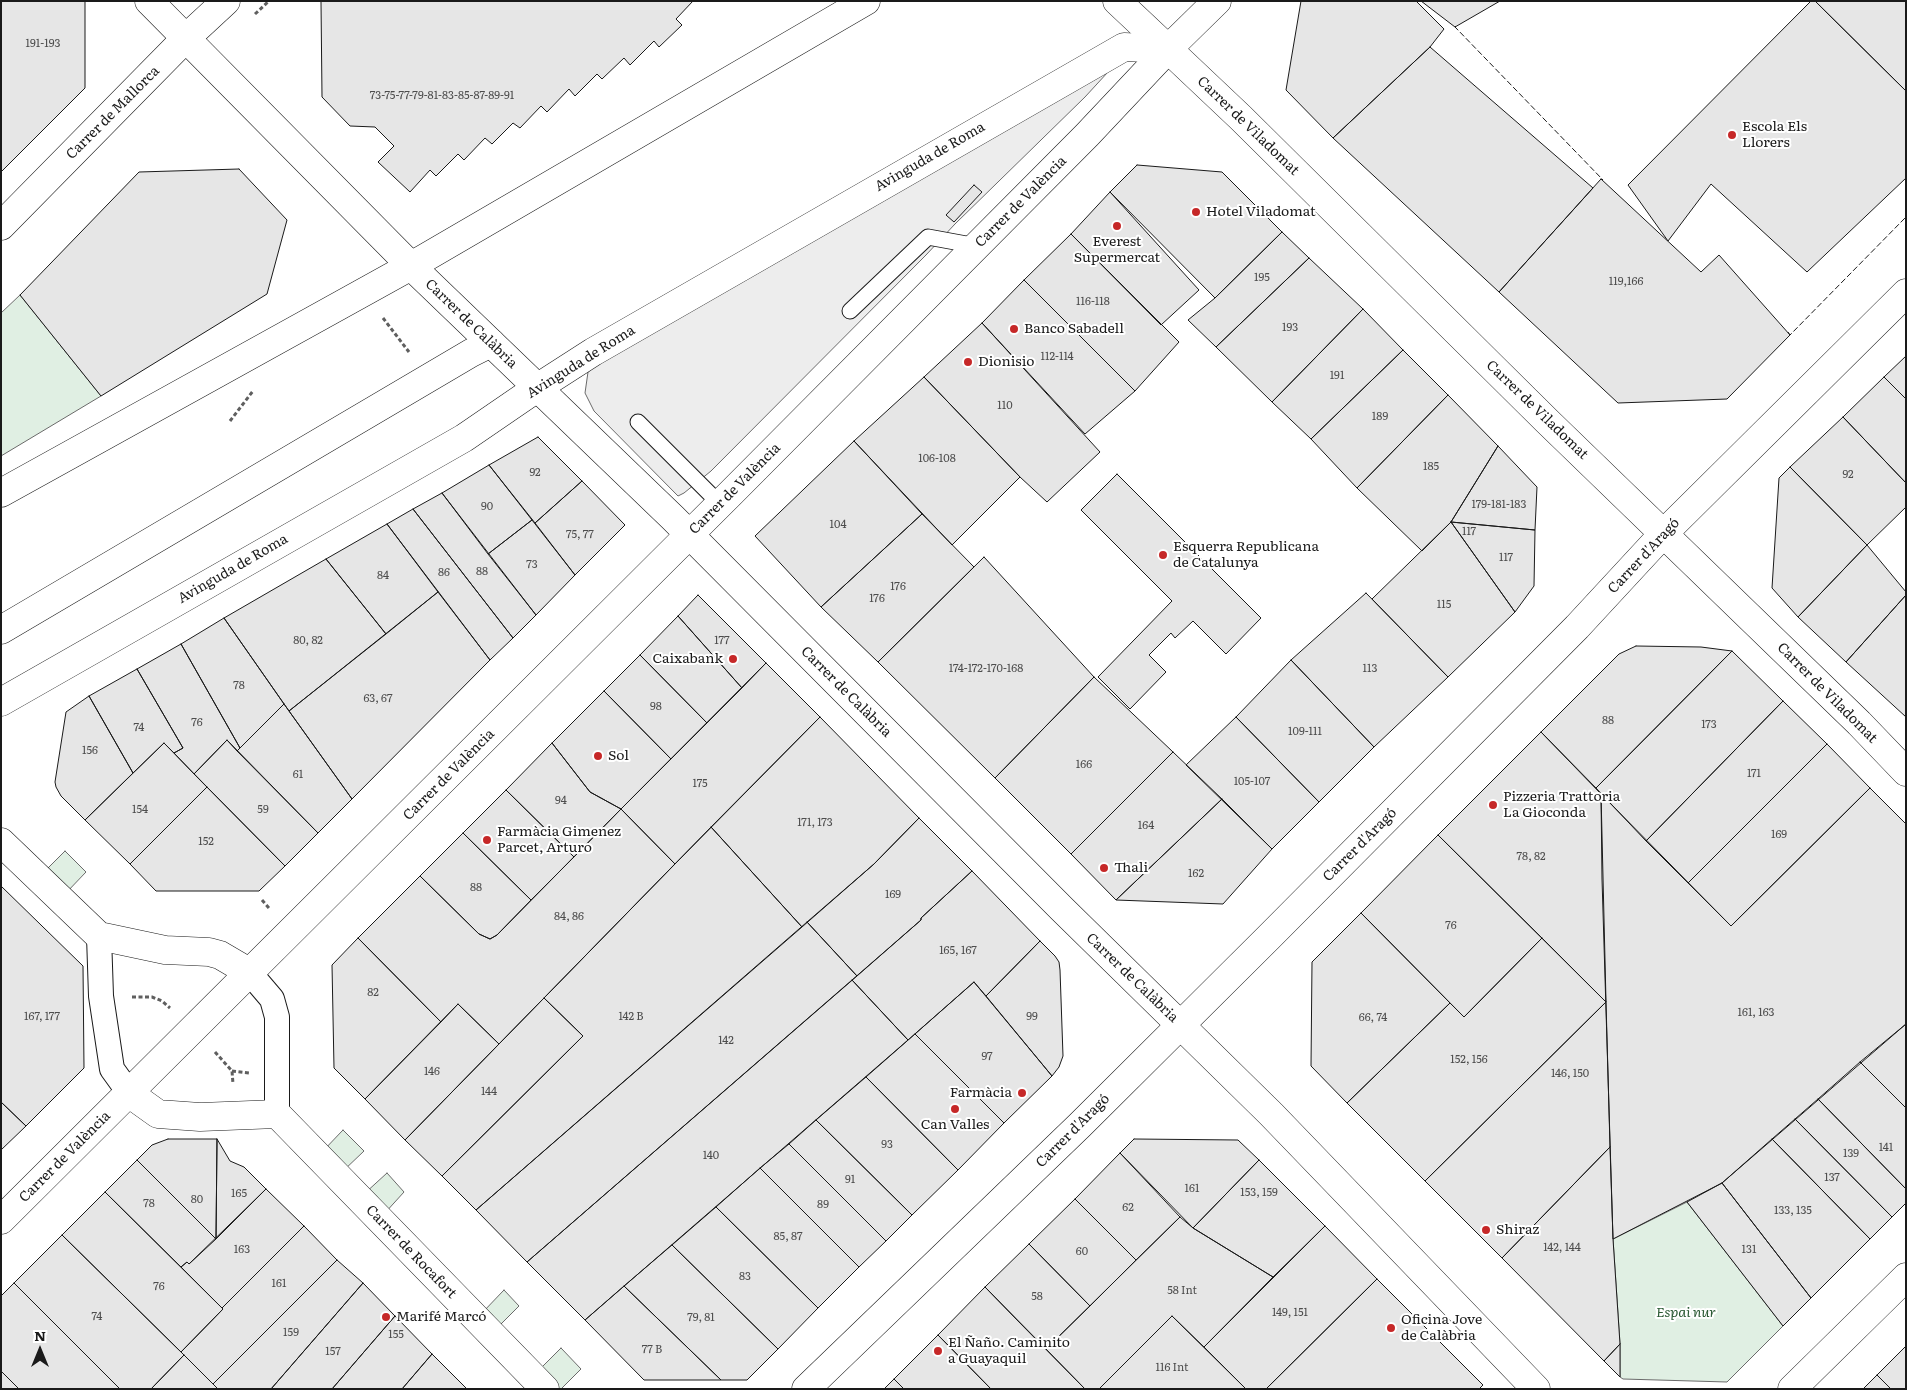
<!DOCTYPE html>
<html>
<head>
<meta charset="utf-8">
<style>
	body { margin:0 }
	#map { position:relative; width:1907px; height:1390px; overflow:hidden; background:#fff; font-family:Literata,serif }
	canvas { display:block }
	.frame { position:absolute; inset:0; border:2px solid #1a1a1a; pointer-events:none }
	.north { position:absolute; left:15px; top:1325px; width:50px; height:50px; -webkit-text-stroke:4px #fff; paint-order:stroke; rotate:0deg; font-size:14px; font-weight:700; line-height:20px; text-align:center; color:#1a1a1a }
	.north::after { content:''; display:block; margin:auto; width:18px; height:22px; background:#1a1a1a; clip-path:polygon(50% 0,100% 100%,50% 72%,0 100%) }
</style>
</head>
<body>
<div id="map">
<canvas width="1907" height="1390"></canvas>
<div class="frame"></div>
<div class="north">N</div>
</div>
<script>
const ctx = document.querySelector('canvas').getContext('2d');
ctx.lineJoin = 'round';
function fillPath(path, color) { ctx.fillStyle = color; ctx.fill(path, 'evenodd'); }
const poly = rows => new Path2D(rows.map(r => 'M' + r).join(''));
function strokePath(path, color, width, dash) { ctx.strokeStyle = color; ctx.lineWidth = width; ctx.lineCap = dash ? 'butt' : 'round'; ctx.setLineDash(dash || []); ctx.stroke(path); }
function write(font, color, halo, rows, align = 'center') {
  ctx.font = font + ' Literata,serif'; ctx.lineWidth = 4; ctx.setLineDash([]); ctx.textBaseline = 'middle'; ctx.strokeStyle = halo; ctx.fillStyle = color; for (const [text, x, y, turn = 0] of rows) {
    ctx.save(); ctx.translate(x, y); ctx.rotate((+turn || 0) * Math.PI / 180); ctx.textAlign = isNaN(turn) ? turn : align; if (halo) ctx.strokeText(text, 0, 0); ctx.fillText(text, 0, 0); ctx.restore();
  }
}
const green = poly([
	[20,295,101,396,1,456,1,313,20,295],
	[65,851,86,872,65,894,44,872,65,851],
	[343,1130,364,1151,342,1172,322,1152,343,1130],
	[387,1173,404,1192,384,1214,364,1194,387,1173],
	[1687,1202,1783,1326,1727,1382,1623,1379,1620,1377,1620,1344,1613,1239,1687,1202],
	[504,1290,519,1306,497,1328,482,1313,504,1290],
	[561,1348,581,1369,561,1389,557,1389,539,1370,561,1348]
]);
const parking = poly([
	[1108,69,1108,72,1085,97,955,224,926,255,711,471,684,493,678,496,594,411,585,393,588,372,594,367,1108,69]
]);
const building = poly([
	[1,1,85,1,85,88,1,172,1,1],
	[321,1,693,1,676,19,682,25,659,47,654,41,630,65,624,58,602,79,597,74,575,96,569,89,547,112,541,106,520,128,513,123,492,144,485,138,464,160,458,154,436,176,430,170,410,192,378,162,394,146,375,127,350,126,322,97,321,1],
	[1301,1,1416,1,1444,29,1430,47,1333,138,1286,90,1301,1],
	[1421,1,1500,1,1455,27,1421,1],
	[1811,1,1815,1,1906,91,1906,178,1807,272,1711,184,1668,241,1628,185,1811,1],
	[1815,1,1906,1,1906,91,1815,1],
	[1430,47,1593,188,1499,292,1333,138,1430,47],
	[1137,165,1222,172,1282,232,1215,298,1110,192,1137,165],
	[239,169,287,220,267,294,101,396,20,295,139,172,239,169],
	[1601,179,1701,272,1719,255,1790,335,1727,399,1618,403,1499,292,1601,179],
	[974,185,982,192,954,222,946,215,974,185],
	[1110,192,1199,290,1161,325,1071,234,1110,192],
	[1282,232,1309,258,1216,347,1188,320,1215,298,1282,232],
	[1071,234,1179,342,1135,391,1024,280,1071,234],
	[1309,258,1363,309,1272,402,1216,347,1309,258],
	[1024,280,1135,391,1085,434,982,323,1024,280],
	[1363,309,1403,350,1311,439,1272,402,1363,309],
	[982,323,1100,452,1047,502,1020,477,924,377,982,323],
	[1403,350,1448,395,1357,488,1311,439,1403,350],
	[1906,356,1906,399,1884,377,1906,356],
	[924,377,1020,477,952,545,854,441,924,377],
	[1884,377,1906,399,1906,483,1843,417,1884,377],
	[1448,395,1498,446,1451,522,1422,551,1357,488,1448,395],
	[1843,417,1906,483,1906,507,1867,545,1790,467,1843,417],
	[538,437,582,481,535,523,489,465,538,437],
	[854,441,922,514,821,607,755,536,854,441],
	[1498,446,1537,487,1535,530,1451,522,1498,446],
	[489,465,532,520,488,554,442,493,489,465],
	[1790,467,1867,545,1798,617,1772,588,1779,478,1790,467],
	[1117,474,1261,618,1226,654,1193,621,1175,638,1171,633,1149,655,1166,672,1130,709,1098,677,1172,601,1081,510,1117,474],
	[582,481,625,525,575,575,535,523,582,481],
	[442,493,536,615,513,638,413,509,442,493],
	[413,509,513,638,490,660,387,524,413,509],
	[922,514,974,567,878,662,821,607,922,514],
	[532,520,575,575,536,615,488,554,532,520],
	[1451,522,1535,530,1534,586,1515,612,1451,522],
	[1451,522,1515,612,1448,677,1372,599,1451,522],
	[387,524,438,592,386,634,326,559,387,524],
	[1867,545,1906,592,1906,595,1846,662,1798,617,1867,545],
	[984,557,1094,677,995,778,878,662,984,557],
	[326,559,386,634,289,711,224,618,326,559],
	[438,592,490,660,352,799,289,711,438,592],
	[1366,593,1448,677,1374,747,1291,660,1366,593],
	[698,595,766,663,742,688,678,616,698,595],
	[1906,595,1906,717,1846,662,1906,595],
	[678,616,742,688,707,723,640,655,678,616],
	[224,618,284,704,240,748,181,644,224,618],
	[181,644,240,748,237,751,227,740,194,774,174,753,183,748,137,669,181,644],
	[1636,646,1701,647,1732,651,1596,788,1541,732,1619,654,1636,646],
	[1732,651,1783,701,1646,841,1596,788,1732,651],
	[640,655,707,723,671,759,604,691,640,655],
	[1291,660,1374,747,1319,802,1236,717,1291,660],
	[766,663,820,717,675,864,621,809,766,663],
	[137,669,183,748,174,753,164,743,133,773,89,696,137,669],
	[1094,677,1173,752,1071,854,995,778,1094,677],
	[604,691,671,759,621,809,590,792,552,743,604,691],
	[89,696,133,773,85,820,61,796,56,787,55,782,66,712,89,696],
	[1783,701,1827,744,1688,883,1646,841,1783,701],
	[284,704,352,799,318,833,237,751,284,704],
	[820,717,919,818,874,864,802,927,711,827,820,717],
	[1236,717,1319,802,1272,849,1186,765,1236,717],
	[1541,732,1601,794,1606,1002,1438,835,1541,732],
	[227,740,318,833,285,866,194,774,227,740],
	[164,743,207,787,130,864,85,820,164,743],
	[552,743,590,792,621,809,574,857,506,790,552,743],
	[1827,744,1870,788,1731,926,1688,883,1827,744],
	[1173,752,1222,799,1116,900,1071,854,1173,752],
	[207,787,285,866,259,891,156,891,130,864,207,787],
	[1870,788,1906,824,1906,1024,1722,1183,1613,1239,1602,879,1601,794,1731,926,1870,788],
	[506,790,574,857,531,900,463,833,506,790],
	[1222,799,1272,849,1223,904,1116,900,1222,799],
	[621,809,675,864,499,1044,458,1004,441,1022,358,938,420,876,479,934,490,939,497,935,621,809],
	[919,818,972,871,921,918,921,920,857,976,807,922,874,864,919,818],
	[711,827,802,927,476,1210,442,1176,583,1036,544,998,711,827],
	[463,833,531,900,497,935,490,939,479,934,420,876,463,833],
	[1438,835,1542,938,1464,1017,1361,913,1438,835],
	[972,871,1040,941,986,996,974,982,908,1040,852,980,921,920,921,918,972,871],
	[1,886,83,966,84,1068,26,1126,1,1102,1,886],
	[1361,913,1450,1003,1347,1103,1311,1066,1312,962,1361,913],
	[807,922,857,976,527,1262,476,1210,807,922],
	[358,938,441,1022,365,1099,334,1068,332,965,358,938],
	[1542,938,1606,1002,1425,1181,1347,1103,1450,1003,1464,1017,1542,938],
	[1040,941,1055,956,1059,962,1060,970,1063,1056,1059,1067,1052,1076,986,996,1040,941],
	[852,980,908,1040,585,1320,527,1262,852,980],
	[974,982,1052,1076,1004,1123,915,1034,974,982],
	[544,998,583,1036,442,1176,405,1140,544,998],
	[1606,1002,1610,1147,1502,1258,1425,1181,1606,1002],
	[458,1004,499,1044,405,1140,365,1099,458,1004],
	[1906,1024,1906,1108,1860,1062,1906,1024],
	[915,1034,1004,1123,958,1170,866,1077,915,1034],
	[1860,1062,1906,1108,1906,1189,1818,1099,1860,1062],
	[866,1077,958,1170,912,1215,816,1120,866,1077],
	[1818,1099,1906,1189,1906,1203,1892,1217,1795,1119,1818,1099],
	[1,1102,26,1126,1,1150,1,1102],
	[1795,1119,1892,1217,1870,1239,1772,1139,1795,1119],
	[816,1120,912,1215,886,1241,789,1144,816,1120],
	[168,1139,217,1139,216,1239,137,1160,152,1145,168,1139],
	[217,1139,230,1161,244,1167,266,1189,216,1239,217,1139],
	[1134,1139,1238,1140,1259,1160,1193,1228,1120,1153,1134,1139],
	[1772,1139,1870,1239,1811,1298,1722,1183,1772,1139],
	[789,1144,886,1241,859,1267,760,1168,789,1144],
	[1610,1147,1613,1239,1620,1344,1604,1361,1502,1258,1610,1147],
	[1120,1153,1180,1217,1136,1260,1075,1199,1120,1153],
	[137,1160,216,1239,189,1264,187,1262,181,1267,105,1192,137,1160],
	[1259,1160,1325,1226,1273,1277,1193,1228,1259,1160],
	[760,1168,859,1267,818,1308,716,1207,760,1168],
	[1722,1183,1811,1298,1783,1326,1687,1202,1722,1183],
	[266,1189,304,1226,222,1308,181,1267,187,1262,189,1264,266,1189],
	[105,1192,223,1309,181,1352,62,1235,105,1192],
	[1075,1199,1136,1260,1090,1306,1029,1244,1075,1199],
	[716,1207,818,1308,778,1349,672,1245,716,1207],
	[1180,1217,1193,1228,1273,1277,1204,1347,1172,1316,1099,1389,1085,1389,1046,1349,1180,1217],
	[304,1226,337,1260,213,1384,181,1352,223,1309,222,1308,304,1226],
	[1325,1226,1377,1279,1266,1389,1246,1389,1204,1347,1325,1226],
	[62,1235,184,1355,151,1389,120,1389,14,1283,62,1235],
	[1029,1244,1090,1306,1046,1349,985,1287,1029,1244],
	[672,1245,778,1349,747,1380,721,1380,624,1286,672,1245],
	[337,1260,363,1283,271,1389,218,1389,213,1384,337,1260],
	[1377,1279,1483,1385,1479,1389,1266,1389,1377,1279],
	[14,1283,120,1389,19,1389,1,1371,1,1296,14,1283],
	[363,1283,395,1316,332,1389,271,1389,363,1283],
	[624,1286,721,1380,644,1380,585,1320,624,1286],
	[985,1287,1016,1319,1085,1389,991,1389,938,1335,985,1287],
	[395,1316,432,1354,402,1389,332,1389,395,1316],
	[1172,1316,1246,1389,1099,1389,1172,1316],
	[938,1335,991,1389,904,1389,894,1379,938,1335],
	[1620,1344,1620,1377,1604,1361,1620,1344],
	[1906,1346,1906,1389,1891,1389,1877,1375,1906,1346],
	[432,1354,466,1388,465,1389,402,1389,432,1354],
	[184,1355,218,1389,151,1389,184,1355],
	[1,1371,19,1389,1,1389,1,1371],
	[1877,1375,1891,1389,1863,1389,1877,1375],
	[894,1379,904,1389,884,1389,894,1379]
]);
const path = poly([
	[255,14,269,1],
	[383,318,409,352],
	[230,421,253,391],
	[262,900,269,908],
	[132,997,152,997,162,1001,170,1008],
	[215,1052,232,1071,233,1084],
	[232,1071,249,1073]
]);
const service = poly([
	[850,311,928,237,977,246],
	[638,422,720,504]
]);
const pedestrian = poly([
	[99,936,101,996,112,1069,130,1094],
	[249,972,272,999,277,1017,277,1114]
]);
const minor = poly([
	[149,1,411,266,673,518,1062,909,1271,1114,1536,1389],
	[411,266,866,1],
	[537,388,593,352,1124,47,1168,49,1241,118,1547,421,1859,723,1906,772],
	[1,842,99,936,165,950,209,952,220,955,249,972],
	[130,1094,158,1114,200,1117,277,1114,545,1389],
	[1792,1389,1906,1277]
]);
const tertiary = poly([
	[1117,1,1168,49],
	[1,493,411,266],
	[1,630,471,353,491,343],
	[1,702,464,438,537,388],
	[1,1220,732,492,1087,135,1168,49,1217,1]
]);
const secondary = poly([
	[1,226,185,39,226,1]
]);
const primary = poly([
	[806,1389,1080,1125,1269,937,1577,627,1664,533,1906,293]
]);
const fence = poly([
	[1456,26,1455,27,1603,180],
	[1788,332,1790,335,1906,217]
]);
const markers = [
	[1732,135,5,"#c62828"],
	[1196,212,5,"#c62828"],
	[1117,226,5,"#c62828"],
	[1014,329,5,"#c62828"],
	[968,362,5,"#c62828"],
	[1163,555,5,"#c62828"],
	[733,659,5,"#c62828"],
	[598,756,5,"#c62828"],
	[1493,805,5,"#c62828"],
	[487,840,5,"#c62828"],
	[1104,868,5,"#c62828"],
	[1022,1093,5,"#c62828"],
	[955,1109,5,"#c62828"],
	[1486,1230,5,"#c62828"],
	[386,1317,5,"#c62828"],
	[1391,1328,5,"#c62828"],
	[938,1351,5,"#c62828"]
];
const numberNames = [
	["191-193",43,44],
	["73-75-77-79-81-83-85-87-89-91",442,96],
	["195",1262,278],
	["119,166",1626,282],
	["116-118",1093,302],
	["193",1290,328],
	["112-114",1057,357],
	["191",1337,376],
	["110",1005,406],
	["189",1380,417],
	["106-108",937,459],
	["185",1431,467],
	["92",535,473],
	["92",1848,475],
	["179-181-183",1499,505],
	["90",487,507],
	["104",838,525],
	["117",1469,532],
	["75, 77",580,535],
	["117",1506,558],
	["73",532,565],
	["88",482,572],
	["86",444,573],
	["84",383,576],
	["176",898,587],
	["176",877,599],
	["115",1444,605],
	["80, 82",308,641],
	["177",722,641],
	["174-172-170-168",986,669],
	["113",1370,669],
	["78",239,686],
	["63, 67",378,699],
	["98",656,707],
	["88",1608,721],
	["76",197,723],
	["173",1709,725],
	["74",139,728],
	["109-111",1305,732],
	["156",90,751],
	["166",1084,765],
	["171",1754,774],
	["61",298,775],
	["105-107",1252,782],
	["175",700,784],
	["94",561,801],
	["154",140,810],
	["59",263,810],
	["171, 173",815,823],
	["164",1146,826],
	["169",1779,835],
	["152",206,842],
	["78, 82",1531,857],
	["162",1196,874],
	["88",476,888],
	["169",893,895],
	["84, 86",569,917],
	["76",1451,926],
	["165, 167",958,951],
	["82",373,993],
	["161, 163",1756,1013],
	["167, 177",42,1017],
	["142 B",631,1017],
	["99",1032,1017],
	["66, 74",1373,1018],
	["142",726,1041],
	["97",987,1057],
	["152, 156",1469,1060],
	["146",432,1072],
	["146, 150",1570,1074],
	["144",489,1092],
	["93",887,1145],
	["141",1886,1148],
	["139",1851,1154],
	["140",711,1156],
	["137",1832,1178],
	["91",850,1180],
	["161",1192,1189],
	["153, 159",1259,1193],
	["165",239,1194],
	["80",197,1200],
	["78",149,1204],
	["89",823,1205],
	["62",1128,1208],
	["133, 135",1793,1211],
	["85, 87",788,1237],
	["142, 144",1562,1248],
	["163",242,1250],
	["131",1749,1250],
	["60",1082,1252],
	["83",745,1277],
	["161",279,1284],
	["76",159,1287],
	["58 Int",1182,1291],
	["58",1037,1297],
	["149, 151",1290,1313],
	["74",97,1317],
	["79, 81",701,1318],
	["159",291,1333],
	["155",396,1335],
	["77 B",652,1350],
	["157",333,1352],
	["116 Int",1172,1368]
];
const streetNames = [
	["Carrer de Mallorca",113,113,-45],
	["Carrer de Viladomat",1248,126,44],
	["Avinguda de Roma",930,157,-30],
	["Carrer de València",1021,202,-45],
	["Carrer de Calàbria",471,324,44],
	["Avinguda de Roma",581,362,-32],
	["Carrer de Viladomat",1537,410,44],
	["Carrer de València",735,489,-45],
	["Carrer d'Aragó",1644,556,-47],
	["Avinguda de Roma",233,569,-30],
	["Carrer de Calàbria",846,692,45],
	["Carrer de Viladomat",1827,693,45],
	["Carrer de València",449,775,-45],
	["Carrer d'Aragó",1360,845,-45],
	["Carrer de Calàbria",1132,978,44],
	["Carrer d'Aragó",1073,1131,-45],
	["Carrer de València",65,1157,-45],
	["Carrer de Rocafort",411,1252,46]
];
const poiNames = [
	["Escola Els",1742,127],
	["Llorers",1742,143],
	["Hotel Viladomat",1206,212],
	["Everest",1117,242,"center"],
	["Supermercat",1117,258,"center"],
	["Banco Sabadell",1024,329],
	["Dionisio",978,362],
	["Esquerra Republicana",1173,547],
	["de Catalunya",1173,563],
	["Caixabank",723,659,"right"],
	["Sol",608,756],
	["Pizzeria Trattoria",1503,797],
	["La Gioconda",1503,813],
	["Farmàcia Gimenez",497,832],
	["Parcet, Arturo",497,848],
	["Thali",1114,868],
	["Farmàcia",1012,1093,"right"],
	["Can Valles",955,1125,"center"],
	["Shiraz",1496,1230],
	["Marifé Marcó",396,1317],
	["Oficina Jove",1401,1320],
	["de Calàbria",1401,1336],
	["El Ñaño. Caminito",948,1343],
	["a Guayaquil",948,1359]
];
const parkNames = [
	["Espai nur",1686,1313]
];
fillPath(green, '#e0efe3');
strokePath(green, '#6a6a6a', 1);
fillPath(parking, '#ededed');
strokePath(parking, '#6a6a6a', 1);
fillPath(building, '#e6e6e6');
strokePath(building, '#1a1a1a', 1);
strokePath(service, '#1a1a1a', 17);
strokePath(pedestrian, '#1a1a1a', 26);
strokePath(minor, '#1a1a1a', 29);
strokePath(tertiary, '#1a1a1a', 29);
strokePath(secondary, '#1a1a1a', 29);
strokePath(primary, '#1a1a1a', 29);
strokePath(path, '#5f5f5f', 3, [4, 2.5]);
strokePath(service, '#fff', 15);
strokePath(pedestrian, '#fff', 24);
strokePath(minor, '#fff', 28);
strokePath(tertiary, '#fff', 28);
strokePath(secondary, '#fff', 28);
strokePath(primary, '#fff', 28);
strokePath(fence, '#1a1a1a', 1, [6, 2.5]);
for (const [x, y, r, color] of markers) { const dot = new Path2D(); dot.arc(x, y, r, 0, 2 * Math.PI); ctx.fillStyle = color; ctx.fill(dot); strokePath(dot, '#fff', 2); }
write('11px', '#4d4d4d', null, numberNames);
write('14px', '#1a1a1a', '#fff', streetNames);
write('14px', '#1a1a1a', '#fff', poiNames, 'left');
write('italic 14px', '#2b5a34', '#fff', parkNames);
</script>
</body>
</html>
